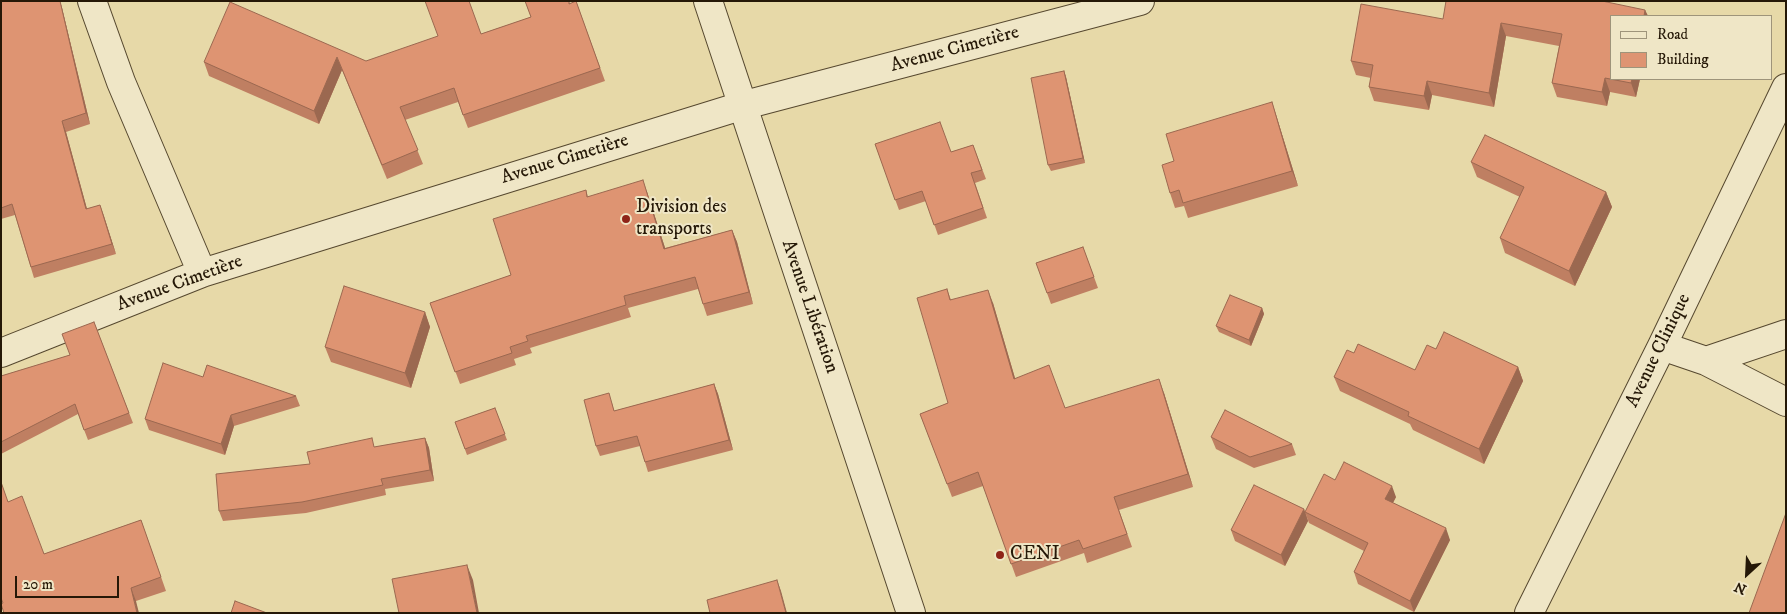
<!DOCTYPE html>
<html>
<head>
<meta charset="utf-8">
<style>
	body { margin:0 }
	#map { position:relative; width:1787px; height:614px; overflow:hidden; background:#e7d9a8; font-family:"IM FELL DW Pica",serif }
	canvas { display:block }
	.frame { position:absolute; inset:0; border:2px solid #251807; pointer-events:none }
	.legend { position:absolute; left:1610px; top:15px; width:162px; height:65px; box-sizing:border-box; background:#efe6c6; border:1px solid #9e947a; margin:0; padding:6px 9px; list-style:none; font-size:15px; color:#251807 }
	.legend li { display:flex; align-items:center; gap:10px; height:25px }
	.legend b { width:25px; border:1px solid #9e947a }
	.north { position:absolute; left:1722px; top:549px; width:50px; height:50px; -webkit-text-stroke:4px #efe6c6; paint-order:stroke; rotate:205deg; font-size:14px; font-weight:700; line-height:20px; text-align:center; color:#251807 }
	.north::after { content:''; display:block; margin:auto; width:18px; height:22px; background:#251807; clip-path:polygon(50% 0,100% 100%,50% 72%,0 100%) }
	.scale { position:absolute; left:15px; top:576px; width:104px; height:22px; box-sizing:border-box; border:2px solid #251807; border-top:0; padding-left:6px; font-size:15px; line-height:18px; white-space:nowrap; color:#251807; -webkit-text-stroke:4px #efe6c6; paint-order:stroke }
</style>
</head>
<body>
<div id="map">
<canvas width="1787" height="614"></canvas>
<div class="frame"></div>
<ul class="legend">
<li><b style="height:6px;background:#efe6c6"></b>Road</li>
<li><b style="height:14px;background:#de9472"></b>Building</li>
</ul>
<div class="north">N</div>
<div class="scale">20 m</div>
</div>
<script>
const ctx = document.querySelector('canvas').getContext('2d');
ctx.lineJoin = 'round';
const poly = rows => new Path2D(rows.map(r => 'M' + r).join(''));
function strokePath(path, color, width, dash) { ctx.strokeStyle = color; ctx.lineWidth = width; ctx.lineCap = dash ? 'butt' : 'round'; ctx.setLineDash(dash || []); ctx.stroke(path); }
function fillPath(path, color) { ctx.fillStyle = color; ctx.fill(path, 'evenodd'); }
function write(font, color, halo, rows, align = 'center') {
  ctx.font = font + ' "IM FELL DW Pica",serif'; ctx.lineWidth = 4; ctx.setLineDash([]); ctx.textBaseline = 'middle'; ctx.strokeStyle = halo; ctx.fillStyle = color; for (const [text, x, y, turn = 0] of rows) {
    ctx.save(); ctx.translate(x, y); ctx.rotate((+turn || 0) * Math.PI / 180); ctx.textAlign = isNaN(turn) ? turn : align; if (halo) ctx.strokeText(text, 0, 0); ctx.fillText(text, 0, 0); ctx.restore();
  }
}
const minor = poly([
	[92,1,121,82,202,273],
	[1662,346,1706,361,1786,334],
	[1,353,202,273,741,106,1140,1],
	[1706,361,1786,402],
	[1529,613,1662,346,1786,88]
]);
const tertiary = poly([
	[708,1,911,613]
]);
const wall = poly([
	[1,1,60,1,62,8,90,124,66,132,87,209,100,205,116,254,34,278,15,215,1,219],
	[525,1,569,1,570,4,576,1,605,81,468,128,458,102,405,120,423,164,387,179,342,70,319,124,209,76,204,62,366,61,481,34,531,17],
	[1645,10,1648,16,1611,16,1640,79,1636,97,1610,92,1607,106,1557,97,1552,83,1559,46,1506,36,1494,107,1432,95,1429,110,1374,101,1369,87,1371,78,1356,75,1351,61,1443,19],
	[1064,71,1066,77,1085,163,1051,171,1048,165],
	[1272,102,1277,118,1298,186,1188,218,1184,206,1175,208,1170,193,1174,161],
	[875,144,951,152,973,145,986,179,975,183,987,218,938,235,926,201,899,210],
	[1471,162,1606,192,1612,207,1575,286,1505,253,1500,238,1520,197,1477,177],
	[586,190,588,197,647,192,665,248,732,230,737,242,753,304,707,316,698,289,628,308,631,317,530,348,532,353,514,359,516,365,460,384,430,303,511,275],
	[1083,247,1098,288,1051,304,1036,263],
	[947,289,951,300,993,303,1015,378,1065,408,1164,393,1193,487,1119,510,1132,547,1087,563,1084,553,1016,577,983,486,952,497,920,414,948,403],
	[1262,308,1264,314,1251,346,1219,332,1216,326],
	[425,312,430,327,411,388,331,362,325,347],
	[94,322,133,423,88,440,78,414,1,454,1,376,70,355],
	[1436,349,1518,367,1523,381,1484,464,1413,430,1410,424,1340,391,1334,377,1354,353,1415,370],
	[203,377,296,396,300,406,234,426,225,455,149,430,145,419],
	[714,384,718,394,733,450,648,472,640,446,600,456,596,446,612,403,614,411],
	[495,408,507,440,467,455,455,422],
	[1211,437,1292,444,1296,455,1254,468,1216,449],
	[425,438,429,448,434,481,385,489,386,495,306,513,223,521,219,511,310,464,375,447],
	[1335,480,1396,497,1393,503,1450,540,1414,612,1358,584,1354,572,1364,551,1309,523,1305,512],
	[8,502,44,554,141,520,166,591,136,601,3,604],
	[1304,509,1308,521,1285,566,1235,541,1231,530]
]);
const shadedWall = poly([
	[60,1,62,8,90,124,86,113],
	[1645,10,1648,16,1644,16],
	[1501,23,1506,36,1494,107,1489,93],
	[337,57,342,70,319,124,314,111],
	[1064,71,1066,77,1085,163,1083,158],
	[1605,78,1610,92,1607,106,1602,92],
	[1632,79,1640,79,1636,97,1631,83],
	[1427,81,1432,95,1429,110,1424,96],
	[1272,102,1277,118,1298,186,1292,171],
	[62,121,66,132,90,220,86,209],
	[643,180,647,192,669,260,664,249],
	[1606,192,1612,207,1575,286,1569,271],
	[100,205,104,216,116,254,112,244],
	[732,230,737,242,753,304,749,292],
	[988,290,993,303,1019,392,1014,379],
	[1262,308,1264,314,1251,346,1249,340],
	[425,312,430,327,411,388,405,373],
	[1518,367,1523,381,1484,464,1479,449],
	[1159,379,1164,393,1193,487,1188,474],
	[714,384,718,394,733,450,729,440],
	[231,415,234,426,225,455,221,444],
	[425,438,429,448,434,481,430,470],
	[1392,486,1396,497,1389,510,1385,499],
	[1304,509,1308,521,1285,566,1281,555],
	[1446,528,1450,540,1414,612,1410,601],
	[467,565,473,580,479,613,477,613],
	[777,580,781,591,787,613,786,613],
	[131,588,136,601,139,613,137,613]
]);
const building = poly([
	[1,1,60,1,86,113,62,121,86,209,100,205,112,244,31,267,12,204,1,208,1,1],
	[425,1,469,1,481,34,531,17,525,1,569,1,569,4,576,1,600,68,463,115,454,88,400,107,418,150,382,165,337,57,314,111,204,62,230,2,366,61,438,36,425,1],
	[1446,1,1602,1,1645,10,1644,16,1611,16,1611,79,1632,79,1631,83,1605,78,1602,92,1552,83,1562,34,1501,23,1489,93,1427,81,1424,96,1369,87,1373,65,1351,61,1361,4,1443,19,1446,1],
	[1064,71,1083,158,1048,165,1031,78,1064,71],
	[1272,102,1292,171,1183,203,1179,190,1170,193,1162,165,1174,161,1166,134,1272,102],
	[940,122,951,152,973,145,982,170,971,173,983,208,934,225,922,191,895,200,875,144,940,122],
	[1485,135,1606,192,1569,271,1500,238,1524,187,1471,162,1485,135],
	[643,180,664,249,732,230,749,292,703,304,695,277,624,296,626,305,526,336,528,341,510,347,512,353,455,372,430,303,511,275,493,219,586,190,587,197,643,180],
	[1083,247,1094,277,1047,293,1036,263,1083,247],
	[344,286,425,312,405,373,325,347,344,286],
	[947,289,950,300,988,290,1014,379,1049,365,1065,408,1159,379,1188,474,1114,497,1127,534,1083,549,1079,540,1011,564,978,472,947,484,920,414,948,403,917,298,947,289],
	[1230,295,1262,308,1249,340,1216,326,1230,295],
	[94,322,129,413,84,430,75,404,1,442,1,376,70,355,62,334,94,322],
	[1444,332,1518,367,1479,449,1408,416,1409,412,1334,377,1347,350,1354,353,1358,344,1415,370,1427,345,1436,349,1444,332],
	[163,363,203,377,207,365,296,396,231,415,221,444,145,419,163,363],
	[714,384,729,440,645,462,637,436,596,446,584,400,609,393,614,411,714,384],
	[495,408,505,434,465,449,455,422,495,408],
	[1225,410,1292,444,1250,457,1211,437,1225,410],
	[372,438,374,447,425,438,430,470,381,479,383,485,302,502,219,511,216,474,310,464,307,452,372,438],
	[1344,462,1392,486,1385,499,1446,528,1410,601,1354,572,1368,543,1305,512,1324,474,1335,480,1344,462],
	[1,482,8,502,22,496,44,554,141,520,161,577,131,588,137,613,4,613,1,604,3,603,1,598,1,482],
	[1254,485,1304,509,1281,555,1231,530,1254,485],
	[1786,513,1786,613,1749,613,1786,513],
	[467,565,477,613,399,613,392,579,467,565],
	[777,580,786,613,710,613,707,600,777,580],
	[235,601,267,613,231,613,235,601]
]);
const markers = [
	[626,219,5,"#8f2418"],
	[1000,555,5,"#8f2418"]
];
const streetNames = [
	["Avenue Cimetière",955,50,-15],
	["Avenue Cimetière",565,160,-17],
	["Avenue Cimetière",180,284,-20],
	["Avenue Libération",809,307,71],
	["Avenue Clinique",1659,351,-64]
];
const poiNames = [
	["Division des",636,208],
	["transports",636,230],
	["CENI",1010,555]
];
strokePath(minor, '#56482f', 30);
strokePath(tertiary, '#56482f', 30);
strokePath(minor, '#efe6c6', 28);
strokePath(tertiary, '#efe6c6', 28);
fillPath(wall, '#bf7f62');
fillPath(shadedWall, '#9b6850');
fillPath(building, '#de9472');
strokePath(building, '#9b6850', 1);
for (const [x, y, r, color] of markers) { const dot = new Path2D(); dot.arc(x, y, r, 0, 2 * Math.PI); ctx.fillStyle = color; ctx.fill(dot); strokePath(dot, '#efe6c6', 2); }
write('19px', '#251807', '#efe6c6', streetNames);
write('19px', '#251807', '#efe6c6', poiNames, 'left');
</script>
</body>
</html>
